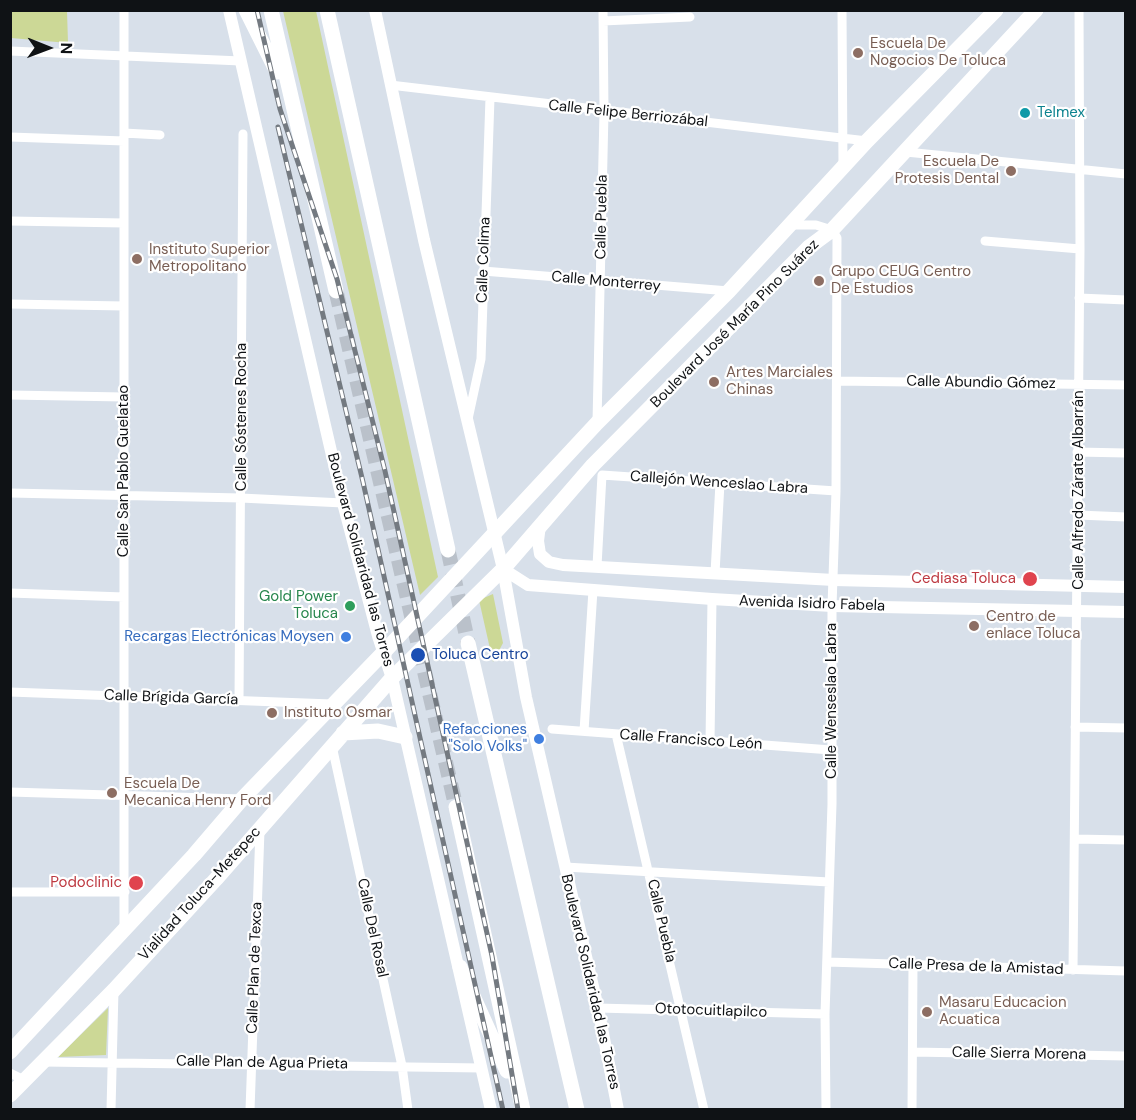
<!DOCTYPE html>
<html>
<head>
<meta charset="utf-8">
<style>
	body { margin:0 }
	#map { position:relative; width:1136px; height:1120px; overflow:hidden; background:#d8e0ea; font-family:"DM Sans",sans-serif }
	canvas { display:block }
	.frame { position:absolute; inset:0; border:12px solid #0f1215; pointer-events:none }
	.north { position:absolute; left:18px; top:18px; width:60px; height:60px; -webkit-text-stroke:4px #fff; paint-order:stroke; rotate:91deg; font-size:16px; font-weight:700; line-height:24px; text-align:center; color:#0f1215 }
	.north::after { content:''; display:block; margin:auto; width:21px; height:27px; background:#0f1215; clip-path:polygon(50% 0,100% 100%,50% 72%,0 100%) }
</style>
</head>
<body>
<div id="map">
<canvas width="1136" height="1120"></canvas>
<div class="frame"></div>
<div class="north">N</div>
</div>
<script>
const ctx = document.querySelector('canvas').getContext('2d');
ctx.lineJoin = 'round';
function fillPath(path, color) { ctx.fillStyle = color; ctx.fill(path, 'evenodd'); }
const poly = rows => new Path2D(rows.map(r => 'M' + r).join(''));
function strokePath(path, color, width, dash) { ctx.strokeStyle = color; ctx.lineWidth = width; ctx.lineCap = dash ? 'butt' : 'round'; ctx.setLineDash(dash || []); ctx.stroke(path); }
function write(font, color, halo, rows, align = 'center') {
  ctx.font = font + ' "DM Sans",sans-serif'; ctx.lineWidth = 4.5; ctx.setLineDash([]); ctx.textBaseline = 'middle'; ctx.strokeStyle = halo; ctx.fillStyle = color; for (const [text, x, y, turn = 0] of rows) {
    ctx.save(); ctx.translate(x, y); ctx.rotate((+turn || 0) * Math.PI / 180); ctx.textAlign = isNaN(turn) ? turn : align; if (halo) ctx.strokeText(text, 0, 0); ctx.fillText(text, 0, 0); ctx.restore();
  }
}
const green = poly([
	[10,11,67,11,68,43,11,38],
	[283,11,316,11,438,577,420,595],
	[493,594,503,643,493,662,479,600],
	[108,1008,106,1055,58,1057]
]);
const trunkTunnel = poly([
	[336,291,456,807],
	[448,550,468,643]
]);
const minor = poly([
	[124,10,124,929],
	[842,10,843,167],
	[603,21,690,17],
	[10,51,241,61],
	[390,85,867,141],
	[124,133,160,135],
	[10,137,124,141],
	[906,152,1126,174],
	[10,221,124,223],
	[790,225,816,225,832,230,837,238,836,491,832,606,832,804,825,1014,826,1110],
	[985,241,1080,249],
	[483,271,729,291],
	[1079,298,1126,300],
	[10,304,124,306],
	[837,381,1126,385],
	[10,395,124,397],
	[468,419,481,359,490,98],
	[597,422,604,112,603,10],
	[1077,452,1126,453],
	[10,493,241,498,343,503],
	[1078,515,1126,517],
	[597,566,602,475,836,491],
	[715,573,720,483],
	[10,593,124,597],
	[10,692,332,704],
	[239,700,243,134],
	[1075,727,1126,728],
	[552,729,831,750],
	[584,731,593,590],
	[616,734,704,1110],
	[710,742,712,599],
	[332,746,402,1066,408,1110],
	[10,792,242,799],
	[1075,839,1126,840],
	[565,867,829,882],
	[10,892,125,892],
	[827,962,1126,971],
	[1073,970,1080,249,1079,10],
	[598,1008,825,1014],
	[913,1052,1126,1056],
	[43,1062,482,1068],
	[10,1073,24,1080],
	[111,1110,114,990],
	[250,1110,260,830],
	[912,1110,913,965]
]);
const secondary = poly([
	[229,10,343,503,378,636,392,678,491,1110],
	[375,10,424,240,503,569,526,697,598,1008,618,1110],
	[540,525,538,541,540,554,549,562,563,565,834,580,1126,587],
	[503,569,528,585,712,599,832,606,1126,612]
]);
const trunk = poly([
	[246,10,277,72],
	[271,10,336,291],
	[327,10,448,550],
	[468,643,577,1110],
	[343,733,378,731,405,737],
	[456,807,523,1110],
	[460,967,507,1071],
	[10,1052,194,855,242,799,384,652,597,423,729,291,867,141,996,10],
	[10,1095,114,990,216,879,392,678,503,569,593,465,809,247,832,230,1036,10]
]);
const rail = poly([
	[257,10,280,109,337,279,385,471,492,956,518,1110],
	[278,127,363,482,503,1110]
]);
const markers = [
	[858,53,6,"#8d6e63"],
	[1025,113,6,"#0f9aa8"],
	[1011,171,6,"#8d6e63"],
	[137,259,6,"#8d6e63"],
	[819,281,6,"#8d6e63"],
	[714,382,6,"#8d6e63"],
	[1030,579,8,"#e0444e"],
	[350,606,6,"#2e9e5b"],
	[974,626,6,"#8d6e63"],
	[346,637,6,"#3f7fe0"],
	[418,655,8,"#1a4fb4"],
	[272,713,6,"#8d6e63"],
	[539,739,6,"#3f7fe0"],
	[112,793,6,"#8d6e63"],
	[136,883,8,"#e0444e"],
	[927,1012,6,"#8d6e63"]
];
const educationNames = [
	["Escuela De",870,44],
	["Nogocios De Toluca",870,61],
	["Escuela De",999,162,"right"],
	["Protesis Dental",999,179,"right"],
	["Instituto Superior",149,250],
	["Metropolitano",149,267],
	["Grupo CEUG Centro",831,272],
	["De Estudios",831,289],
	["Artes Marciales",726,373],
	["Chinas",726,390],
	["Centro de",986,617],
	["enlace Toluca",986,634],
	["Instituto Osmar",284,713],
	["Escuela De",124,784],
	["Mecanica Henry Ford",124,801],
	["Masaru Educacion",939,1003],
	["Acuatica",939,1020]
];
const cultureNames = [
	["Telmex",1037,113]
];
const streetNames = [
	["Calle Felipe Berriozábal",628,114,6],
	["Calle Puebla",602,217,-89],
	["Calle Colima",484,260,-88],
	["Calle Monterrey",606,282,5],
	["Boulevard José María Pino Suárez",735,324,-45],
	["Calle Abundio Gómez",981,383,1],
	["Calle Sóstenes Rocha",242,417,-90],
	["Calle San Pablo Guelatao",124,471,-90],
	["Callejón Wenceslao Labra",719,483,4],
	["Calle Alfredo Zárate Albarrán",1079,490,-90],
	["Boulevard Solidaridad las Torres",360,560,75],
	["Avenida Isidro Fabela",812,604,2],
	["Calle Brígida García",171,698,2],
	["Calle Wenseslao Labra",832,701,-90],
	["Calle Francisco León",691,740,4],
	["Vialidad Toluca-Metepec",200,894,-48],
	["Calle Puebla",661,921,77],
	["Calle Del Rosal",372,928,78],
	["Calle Presa de la Amistad",976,967,2],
	["Calle Plan de Texca",255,968,-88],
	["Boulevard Solidaridad las Torres",590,982,77],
	["Ototocuitlapilco",711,1011,2],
	["Calle Sierra Morena",1019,1054,1],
	["Calle Plan de Agua Prieta",262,1063,1]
];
const healthNames = [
	["Cediasa Toluca",1016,579],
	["Podoclinic",122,883]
];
const leisureNames = [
	["Gold Power",338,597],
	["Toluca",338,614]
];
const shopNames = [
	["Recargas Electrónicas Moysen",334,637],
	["Refacciones",527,730],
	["\"Solo Volks\"",527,747]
];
const transitNames = [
	["Toluca Centro",432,655]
];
fillPath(green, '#ccd896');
strokePath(trunkTunnel, '#bac1ca', 15, [15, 8]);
strokePath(minor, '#fff', 9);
strokePath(secondary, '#fff', 12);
strokePath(trunk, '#fff', 15);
strokePath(rail, '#747a81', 5);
strokePath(rail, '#fff', 3, [9]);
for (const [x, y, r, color] of markers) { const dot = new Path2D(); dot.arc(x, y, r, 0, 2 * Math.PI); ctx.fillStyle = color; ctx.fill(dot); strokePath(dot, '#fff', 2); }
write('15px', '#785e54', '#fff', educationNames, 'left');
write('15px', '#0d838f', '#fff', cultureNames, 'left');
write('15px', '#0f1215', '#fff', streetNames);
write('15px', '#be3a42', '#fff', healthNames, 'right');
write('15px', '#27864d', '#fff', leisureNames, 'right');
write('15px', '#366cbe', '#fff', shopNames, 'right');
write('15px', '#164399', '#fff', transitNames, 'left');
</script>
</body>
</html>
